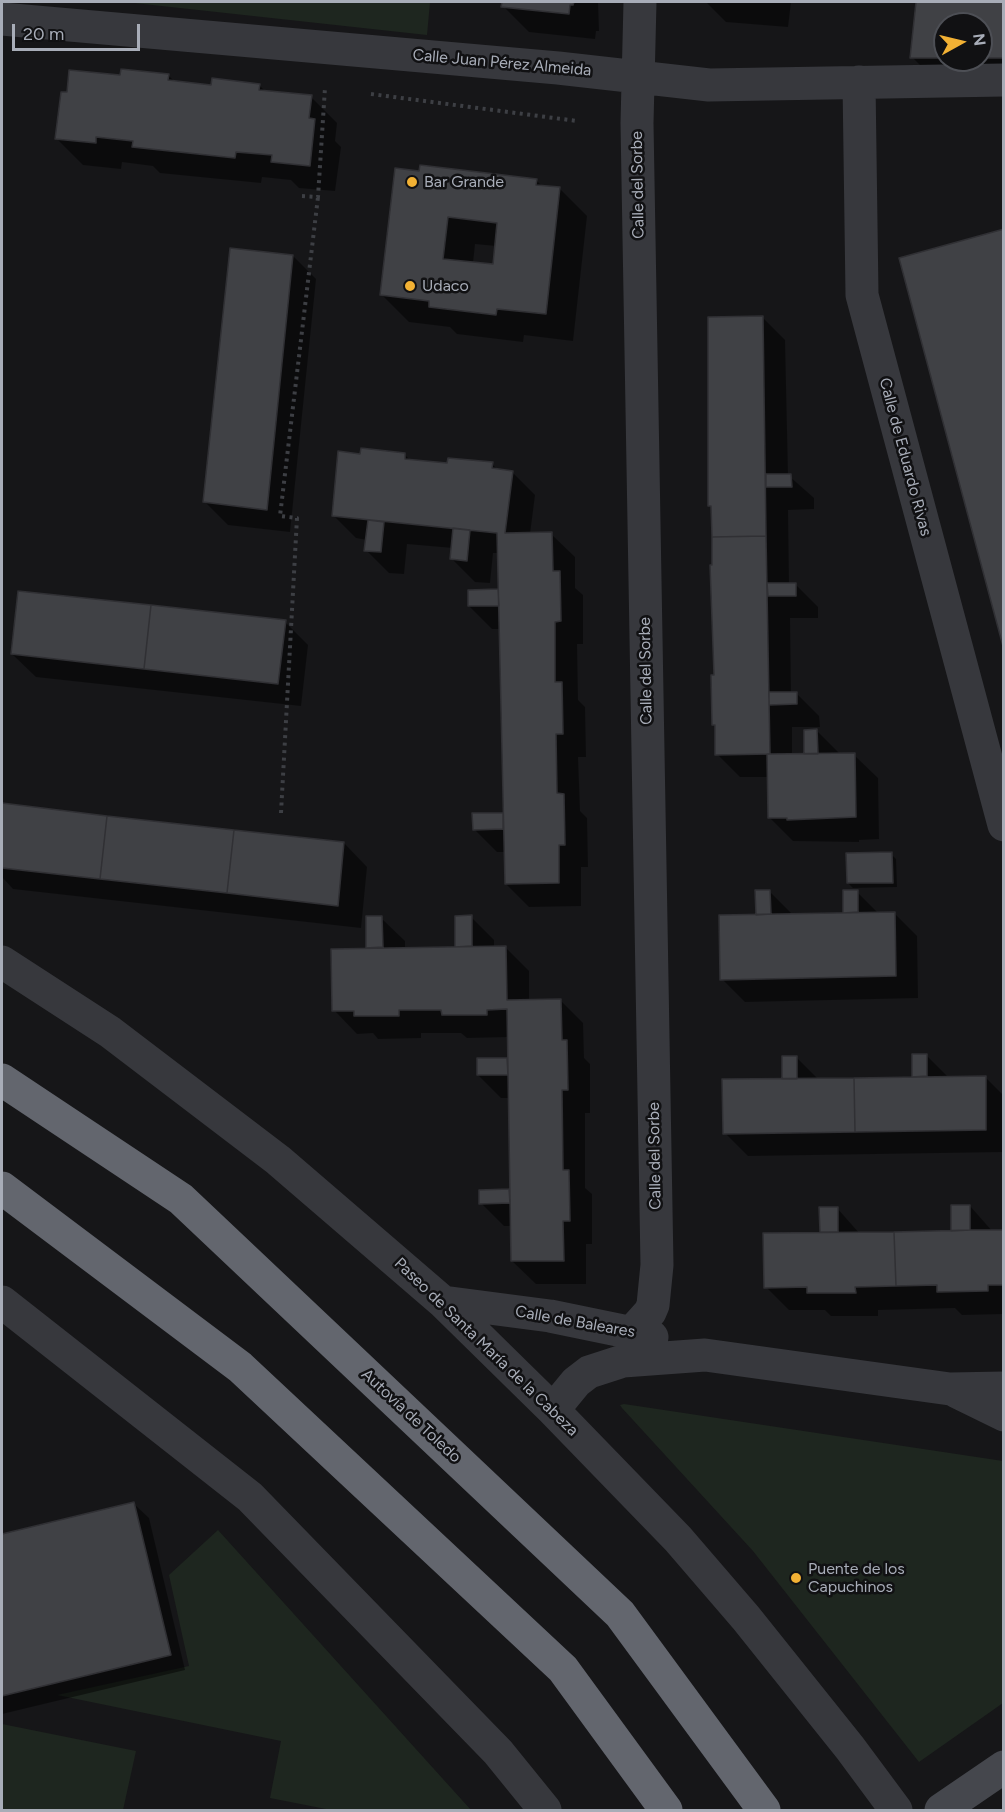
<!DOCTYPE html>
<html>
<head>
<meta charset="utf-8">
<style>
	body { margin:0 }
	#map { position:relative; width:1005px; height:1812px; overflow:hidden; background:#161618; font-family:Figtree,sans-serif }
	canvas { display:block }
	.frame { position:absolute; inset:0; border:3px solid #a8adb8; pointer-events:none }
	.north { position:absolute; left:933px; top:12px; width:60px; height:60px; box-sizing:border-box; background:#111113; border:2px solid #4d4f55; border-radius:50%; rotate:82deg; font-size:16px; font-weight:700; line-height:24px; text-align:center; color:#a8adb8 }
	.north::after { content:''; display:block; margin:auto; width:21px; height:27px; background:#f2b134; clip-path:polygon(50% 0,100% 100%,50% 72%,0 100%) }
	.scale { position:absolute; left:12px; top:24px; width:128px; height:27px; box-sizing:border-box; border:3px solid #a8adb8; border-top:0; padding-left:8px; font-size:18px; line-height:21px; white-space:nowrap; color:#a8adb8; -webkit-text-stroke:4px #111113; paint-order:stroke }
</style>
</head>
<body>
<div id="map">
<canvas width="1005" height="1812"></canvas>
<div class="frame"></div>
<div class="north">N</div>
<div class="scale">20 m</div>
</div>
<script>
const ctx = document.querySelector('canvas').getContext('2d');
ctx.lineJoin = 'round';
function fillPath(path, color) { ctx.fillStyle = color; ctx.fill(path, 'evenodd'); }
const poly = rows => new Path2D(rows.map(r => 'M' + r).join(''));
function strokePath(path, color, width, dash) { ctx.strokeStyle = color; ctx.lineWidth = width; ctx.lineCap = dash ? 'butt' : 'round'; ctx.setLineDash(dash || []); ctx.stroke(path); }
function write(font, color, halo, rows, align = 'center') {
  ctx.font = font + ' Figtree,sans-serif'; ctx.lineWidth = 5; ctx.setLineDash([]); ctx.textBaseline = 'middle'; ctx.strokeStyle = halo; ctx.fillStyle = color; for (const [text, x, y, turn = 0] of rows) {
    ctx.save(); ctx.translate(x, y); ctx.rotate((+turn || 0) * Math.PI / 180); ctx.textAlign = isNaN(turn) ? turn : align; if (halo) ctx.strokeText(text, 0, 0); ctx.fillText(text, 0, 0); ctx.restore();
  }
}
const green = poly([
	[125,2,430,2,427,35],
	[624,1404,1003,1461,1003,1703,919,1762,753,1551,622,1408,620,1405],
	[218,1530,471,1810,331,1810,270,1798,281,1741,57,1695,189,1666,169,1575],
	[2,1724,136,1751,123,1810,2,1810]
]);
const shadow = poly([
	[503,2,598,2,599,31,596,31,595,39,529,32,503,6],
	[706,2,791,2,788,27,726,22],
	[918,2,1004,2,1004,80,935,80,912,57],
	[945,24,981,24,981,60,945,60],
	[168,75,175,82,213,87,259,85,266,92,311,97,337,123,335,141,341,147,335,191,299,188,291,180,262,177,261,183,160,173,153,166,122,162,121,169,83,165,57,139,68,94,122,77],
	[396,170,536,180,543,187,560,189,587,216,573,341,524,335,523,342,457,334,450,327,409,322,382,295],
	[475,244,496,246,494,266,473,263],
	[293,256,316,279,290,532,228,525,205,502],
	[762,317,785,340,788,475,814,498,814,509,788,510,789,584,795,584,818,607,818,618,790,618,791,693,796,693,819,716,820,727,792,727,792,755,806,755,817,731,841,755,854,755,878,778,879,839,859,840,859,842,793,841,770,818,769,777,740,777,717,754,716,727,713,724,716,677,713,508,710,505],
	[405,455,411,461,448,465,492,464,499,471,512,472,535,495,530,534,551,534,575,557,575,588,583,595,583,644,577,644,578,700,585,707,586,757,578,757,580,811,587,818,588,867,581,867,581,906,529,907,506,884,505,852,497,852,474,829,474,815,505,814,501,629,492,629,469,606,469,591,500,591,499,553,493,553,490,583,475,582,452,559,453,548,407,544,404,574,389,573,366,550,367,540,356,538,333,515,362,456],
	[285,622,308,645,301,706,36,677,12,654],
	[2,805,344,843,367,867,361,928,13,889,2,877],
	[891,854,896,859,897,887,853,888,848,883],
	[844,891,857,892,879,914,894,913,917,936,918,998,745,1002,722,979,770,892,793,915,845,914],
	[471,917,494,940,494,948,506,948,529,971,529,1001,560,1000,583,1023,584,1058,590,1064,590,1113,585,1113,585,1188,592,1194,592,1244,586,1244,586,1284,536,1284,512,1261,512,1226,504,1226,481,1203,480,1191,511,1191,510,1098,501,1098,478,1075,478,1060,509,1059,509,1037,467,1038,461,1033,421,1033,421,1038,378,1039,373,1033,357,1034,334,1010,368,949,367,918,381,918,405,941,405,949,457,948],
	[913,1055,926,1055,948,1077,985,1077,1004,1096,1004,1152,748,1156,725,1133,783,1080,796,1057,819,1080,914,1078],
	[970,1206,993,1232,1004,1231,1004,1314,962,1315,955,1308,878,1310,878,1316,831,1316,825,1310,789,1310,766,1287,821,1234,821,1209,837,1208,860,1234,952,1232],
	[134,1504,149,1518,185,1670,2,1714,2,1536]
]);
const building = poly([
	[502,2,574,2,573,5,570,5,569,14,501,7,502,2],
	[916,2,1004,2,1004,58,981,58,981,24,945,24,945,58,910,58,916,2],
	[121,69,169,74,168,80,211,85,212,78,260,84,259,90,312,95,309,118,315,119,310,166,271,162,272,155,236,152,235,158,132,147,133,141,96,137,96,143,55,139,61,92,67,92,69,70,120,75,121,69],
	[420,165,537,179,536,185,560,187,546,314,497,309,496,315,429,307,429,301,380,295,395,168,419,171,420,165],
	[448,217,497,223,493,264,443,259,448,217],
	[1004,229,1004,650,899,258,1004,229],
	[230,248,293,255,267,510,203,502,230,248],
	[763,316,766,536,712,537,711,506,708,506,708,317,763,316],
	[361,448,405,453,405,459,447,463,448,458,493,462,492,468,513,471,505,533,552,532,553,571,560,571,561,621,555,622,555,682,562,682,563,734,556,734,557,793,564,794,565,845,559,845,559,883,505,884,497,533,332,516,338,451,360,454,361,448],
	[766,474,791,474,792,487,766,487,766,474],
	[368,520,384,522,381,552,364,551,368,520],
	[453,528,470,530,467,561,450,559,453,528],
	[766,536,770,754,715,755,715,725,712,725,711,675,714,675,710,565,712,565,712,537,766,536],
	[767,583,796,583,796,596,768,596,767,583],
	[498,589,499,606,468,606,468,590,498,589],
	[18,591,151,605,144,669,11,654,18,591],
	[151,605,286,620,278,684,144,669,151,605],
	[769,692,797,692,797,704,769,705,769,692],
	[817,729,818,754,804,754,804,730,817,729],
	[855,753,856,817,787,820,787,818,768,818,767,754,855,753],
	[2,803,107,816,100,879,2,868,2,803],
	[472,813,503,813,503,829,473,830,472,813],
	[107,816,234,830,227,893,100,879,107,816],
	[234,830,344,842,338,906,227,893,234,830],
	[892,852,893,883,847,883,846,853,892,852],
	[755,890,770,890,771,914,756,915,755,890],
	[843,890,858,890,858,912,843,913,843,890],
	[895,912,896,976,720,980,719,915,895,912],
	[472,915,472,946,455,947,455,916,472,915],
	[366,916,382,916,383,947,366,948,366,916],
	[506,946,507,1000,561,999,562,1040,567,1040,568,1090,562,1090,563,1170,569,1170,570,1221,563,1221,564,1261,511,1261,507,1009,487,1010,487,1015,442,1015,441,1010,399,1010,399,1016,354,1016,354,1011,332,1011,331,949,506,946],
	[912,1054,927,1054,927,1076,912,1077,912,1054],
	[782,1056,797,1056,797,1079,782,1079,782,1056],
	[477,1058,507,1058,508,1075,477,1075,477,1058],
	[986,1076,986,1130,855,1132,854,1078,986,1076],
	[854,1078,855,1132,723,1134,722,1079,854,1078],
	[509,1189,510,1203,479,1204,479,1190,509,1189],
	[951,1205,970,1205,970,1230,951,1231,951,1205],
	[819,1207,838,1207,838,1232,820,1232,819,1207],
	[970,1230,1004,1230,1004,1285,988,1285,988,1291,937,1292,937,1285,896,1286,894,1232,970,1230],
	[894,1232,896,1286,855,1287,856,1293,807,1293,807,1287,764,1288,763,1233,894,1232],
	[134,1502,171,1655,2,1696,2,1534,134,1502]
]);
const path = poly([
	[371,94,577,121],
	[302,196,318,197,325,88,327,88],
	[281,813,297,518,280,516,318,197]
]);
const street = poly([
	[2,19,558,68,709,85,1004,80],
	[859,82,862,295,1004,825],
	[2,962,110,1032,278,1160,443,1302,553,1410,678,1539,746,1618,850,1748,896,1810],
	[2,1302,250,1497,498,1752,545,1810],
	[443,1302,550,1316,652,1337],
	[632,1332,650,1312,653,1305,657,1265,637,123,640,2],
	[957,1392,1004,1415],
	[553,1410,576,1382,589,1372,623,1361,705,1355,950,1389,1004,1388]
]);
const secondary = poly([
	[941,1810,1004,1767]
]);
const highway = poly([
	[2,1080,181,1199,620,1614,764,1810],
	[2,1188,240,1367,563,1669,666,1810]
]);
const markers = [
	[412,182,6,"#f2b134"],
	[410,286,6,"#f2b134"],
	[796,1578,6,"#f2b134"]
];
const streetNames = [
	["Calle Juan Pérez Almeida",502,63,5],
	["Calle del Sorbe",638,185,-91],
	["Calle de Eduardo Rivas",905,457,75],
	["Calle del Sorbe",646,671,-91],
	["Calle del Sorbe",655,1156,-91],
	["Calle de Baleares",575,1322,10],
	["Paseo de Santa María de la Cabeza",486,1347,44],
	["Autovía de Toledo",411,1416,43]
];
const poiNames = [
	["Bar Grande",424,182],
	["Udaco",422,286],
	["Puente de los",808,1569],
	["Capuchinos",808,1587]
];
fillPath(green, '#1e261f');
fillPath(shadow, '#0007');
fillPath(building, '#404145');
strokePath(building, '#303034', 1.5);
strokePath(path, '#3d3f44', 4, [3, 4.5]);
strokePath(street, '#37383d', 33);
strokePath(secondary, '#45474d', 33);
strokePath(highway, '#63666e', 33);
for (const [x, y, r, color] of markers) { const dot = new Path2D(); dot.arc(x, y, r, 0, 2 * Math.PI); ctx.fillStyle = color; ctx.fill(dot); strokePath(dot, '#111113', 2); }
write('16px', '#a8adb8', '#111113', streetNames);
write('16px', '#a8adb8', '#111113', poiNames, 'left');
</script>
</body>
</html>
